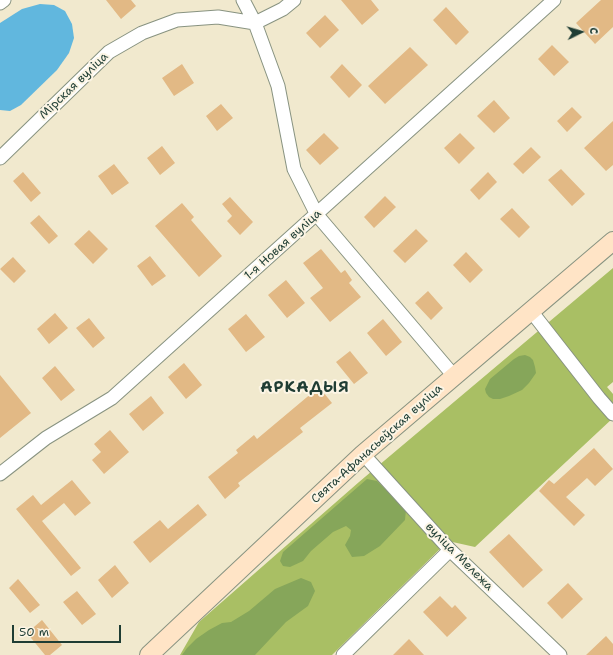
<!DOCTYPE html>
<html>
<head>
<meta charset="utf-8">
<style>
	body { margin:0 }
	#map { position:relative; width:613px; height:655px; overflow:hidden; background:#f1e9ce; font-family:"Shantell Sans",sans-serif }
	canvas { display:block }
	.north { position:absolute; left:561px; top:12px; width:40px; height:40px; -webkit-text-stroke:3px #fcf5e5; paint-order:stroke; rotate:85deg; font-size:11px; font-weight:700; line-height:16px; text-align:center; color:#1f3d34 }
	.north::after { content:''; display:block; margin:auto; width:14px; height:18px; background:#1f3d34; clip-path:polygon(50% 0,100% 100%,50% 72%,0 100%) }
	.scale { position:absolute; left:12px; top:625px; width:109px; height:18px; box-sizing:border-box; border:2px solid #1f3d34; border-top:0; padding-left:5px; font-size:12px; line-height:14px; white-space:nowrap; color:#1f3d34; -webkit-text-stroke:3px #fcf5e5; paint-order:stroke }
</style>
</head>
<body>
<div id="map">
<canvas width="613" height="655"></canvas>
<div class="north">С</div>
<div class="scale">50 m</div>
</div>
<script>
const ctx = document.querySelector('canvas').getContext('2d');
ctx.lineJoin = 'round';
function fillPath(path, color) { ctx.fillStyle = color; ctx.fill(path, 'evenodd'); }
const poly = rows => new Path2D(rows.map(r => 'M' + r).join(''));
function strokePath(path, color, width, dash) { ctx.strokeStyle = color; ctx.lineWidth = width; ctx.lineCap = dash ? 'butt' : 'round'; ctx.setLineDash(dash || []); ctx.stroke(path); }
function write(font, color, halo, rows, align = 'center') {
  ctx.font = font + ' "Shantell Sans",sans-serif'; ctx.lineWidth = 4; ctx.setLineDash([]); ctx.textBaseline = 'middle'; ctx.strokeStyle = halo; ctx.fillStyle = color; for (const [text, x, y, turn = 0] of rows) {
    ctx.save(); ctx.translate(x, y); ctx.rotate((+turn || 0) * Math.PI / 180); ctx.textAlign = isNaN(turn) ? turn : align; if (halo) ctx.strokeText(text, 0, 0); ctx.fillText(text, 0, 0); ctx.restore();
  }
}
const green = poly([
	[613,268,613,382,607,387,613,394,613,418,475,547,448,541,332,655,180,655,199,622,359,482]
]);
const forest = poly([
	[525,355,530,357,533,360,535,367,536,373,529,383,522,390,509,396,500,399,493,399,489,397,486,393,485,389,490,379,514,359,519,356],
	[367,479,377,481,406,510,405,520,380,546,364,556,352,557,345,545,350,536,351,530,346,526,333,532,311,551,303,561,290,567,283,566,280,561,283,552],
	[301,578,311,582,315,591,308,606,286,622,255,655,182,655,187,648,196,639,209,630,222,623,231,622,249,611,275,589]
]);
const water = poly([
	[40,4,54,5,65,11,72,24,74,38,69,53,57,70,21,105,10,111,0,110,0,23,22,9]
]);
const building = poly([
	[106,0,131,0,136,6,121,19],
	[341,0,371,0,379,10,362,25],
	[601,0,613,0,613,27,595,44,576,23],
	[446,7,469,32,456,45,433,20],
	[325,15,339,30,320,48,306,33],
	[552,45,569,62,554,76,538,59],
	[410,47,428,65,385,104,368,86],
	[182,64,194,83,174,96,162,78],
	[342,64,362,85,349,98,330,77],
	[494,100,510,118,494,133,477,116],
	[221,104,233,118,217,131,206,116],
	[572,107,582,117,567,132,557,121],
	[613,121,613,165,606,171,584,148],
	[324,133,339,148,320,165,306,150],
	[460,133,475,148,459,164,444,148],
	[162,146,175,163,160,175,147,158],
	[531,147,541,157,523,174,513,164],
	[114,164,129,183,112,195,98,176],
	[561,169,585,194,572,206,548,180],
	[23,172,41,193,31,202,13,181],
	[488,172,497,182,479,200,470,190],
	[385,196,396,207,374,228,364,217],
	[230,197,253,222,240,235,227,221,232,216,222,204],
	[182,203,194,217,191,220,222,256,199,277,155,226],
	[512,208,530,227,519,238,500,219],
	[39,215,58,236,49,244,30,223],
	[416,229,428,241,405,263,393,251],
	[89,230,108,249,93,264,74,244],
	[321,249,341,273,345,270,352,280,349,283,361,297,330,322,310,298,323,288,303,263],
	[466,252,483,270,470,283,453,265],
	[150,256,166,276,152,286,137,266],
	[13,257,26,271,14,283,0,269],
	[286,280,305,303,287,318,268,295],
	[428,291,443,308,431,320,415,303],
	[55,313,68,328,49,344,37,329],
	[246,314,265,337,246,352,228,329],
	[89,318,105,338,93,348,76,328],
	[383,319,402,342,386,356,367,333],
	[350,351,368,373,354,384,336,362],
	[184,363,202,385,186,399,168,377],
	[55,366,75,390,61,401,42,378],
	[0,375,31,413,0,438],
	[319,387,332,403,300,428,303,432,238,483,240,486,225,499,208,477,238,453,236,450,254,435,257,439],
	[151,396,164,413,143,431,129,414],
	[110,430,129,452,104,474,92,460,101,452,94,444],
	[594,448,613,469,595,486,587,478,566,497,585,515,574,526,539,491,549,480,554,484],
	[72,480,91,503,75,516,64,503,42,521,81,568,71,576,16,509,33,495,41,505],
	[198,504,207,515,150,563,133,542,160,520,168,529],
	[509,534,543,570,523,588,489,552],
	[115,565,129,583,112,598,98,580],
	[18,579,40,605,30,613,9,588],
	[568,583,583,599,562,619,547,603],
	[77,591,96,614,82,625,63,602],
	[440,596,452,608,455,605,467,618,447,637,423,612],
	[42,620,62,645,50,655,45,655,27,633],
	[606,636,613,644,613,655,586,655],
	[409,639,424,655,393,655]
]);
const street = poly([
	[243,0,255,23,278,86,294,169,317,215,454,376],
	[0,3,4,0],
	[0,158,109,52,142,33,177,20,218,17,255,23,283,9,294,0],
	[531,311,599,398,613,414],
	[363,454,450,550,560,655],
	[0,474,46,438,112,398,554,0],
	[343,655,450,550]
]);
const secondary = poly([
	[149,655,363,454,613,241]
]);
const streetNames = [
	["Мірская вуліца",74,86,-44],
	["1-я Новая вуліца",283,245,-42],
	["Свята-Афанасьеўская вуліца",377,444,-42],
	["вуліца Мележа",459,557,45]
];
const districtNames = [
	["АРКАДЫЯ",305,388]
];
fillPath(green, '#a9bf64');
fillPath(forest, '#86a65a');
fillPath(water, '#61b7de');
fillPath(building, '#e2b985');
strokePath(street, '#889381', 15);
strokePath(secondary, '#889381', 20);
strokePath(street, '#fff', 13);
strokePath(secondary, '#ffe4c6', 18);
write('12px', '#1f3d34', '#fcf5e5', streetNames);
ctx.letterSpacing = '1px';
write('bold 16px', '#1f3d34', '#fcf5e5', districtNames);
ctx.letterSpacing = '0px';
</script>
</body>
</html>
